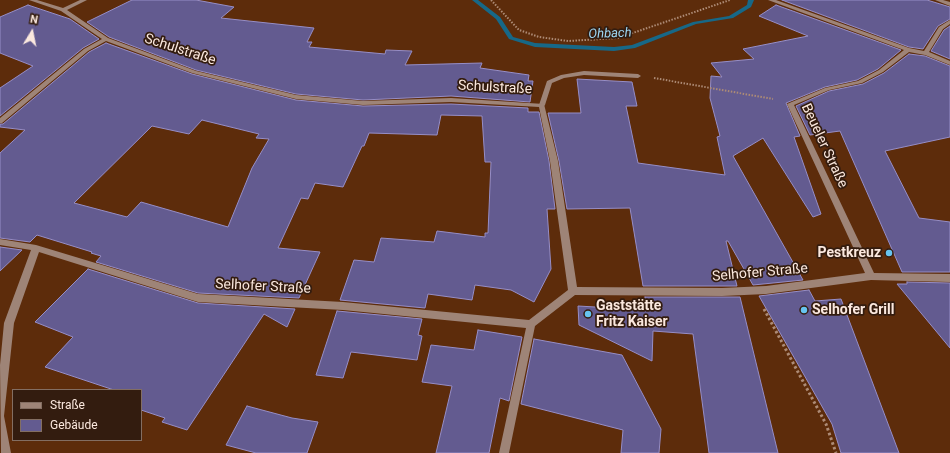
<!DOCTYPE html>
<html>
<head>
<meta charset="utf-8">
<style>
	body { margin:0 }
	#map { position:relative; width:950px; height:453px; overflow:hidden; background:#5d2c0b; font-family:Roboto,sans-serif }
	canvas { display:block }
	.legend { position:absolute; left:12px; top:389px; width:130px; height:52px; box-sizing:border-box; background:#331c0f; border:1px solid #836e62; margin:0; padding:5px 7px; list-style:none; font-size:12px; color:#fbe8de }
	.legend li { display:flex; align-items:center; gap:8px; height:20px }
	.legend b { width:20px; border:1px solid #836e62 }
	.north { position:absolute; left:12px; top:12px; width:40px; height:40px; -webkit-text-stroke:3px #331c0f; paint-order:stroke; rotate:10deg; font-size:11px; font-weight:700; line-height:16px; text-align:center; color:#fbe8de }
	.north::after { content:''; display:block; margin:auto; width:14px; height:18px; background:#fbe8de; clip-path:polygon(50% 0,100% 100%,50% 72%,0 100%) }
</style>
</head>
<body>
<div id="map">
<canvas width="950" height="453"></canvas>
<ul class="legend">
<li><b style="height:5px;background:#9e8477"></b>Straße</li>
<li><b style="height:11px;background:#635b90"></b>Gebäude</li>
</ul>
<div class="north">N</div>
</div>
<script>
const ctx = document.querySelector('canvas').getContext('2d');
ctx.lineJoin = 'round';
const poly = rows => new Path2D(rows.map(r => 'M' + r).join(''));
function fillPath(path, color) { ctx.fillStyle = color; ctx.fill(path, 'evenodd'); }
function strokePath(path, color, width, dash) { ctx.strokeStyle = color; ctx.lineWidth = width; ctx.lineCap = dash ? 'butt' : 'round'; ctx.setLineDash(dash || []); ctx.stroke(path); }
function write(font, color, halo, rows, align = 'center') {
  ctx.font = font + ' Roboto,sans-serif'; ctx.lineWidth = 3.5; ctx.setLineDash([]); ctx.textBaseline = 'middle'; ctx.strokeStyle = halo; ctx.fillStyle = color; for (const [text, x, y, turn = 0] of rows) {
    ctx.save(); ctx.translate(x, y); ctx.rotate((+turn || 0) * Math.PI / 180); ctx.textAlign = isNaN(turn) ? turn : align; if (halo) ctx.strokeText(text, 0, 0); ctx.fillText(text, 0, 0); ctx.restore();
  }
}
const stream = poly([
	[472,0,478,0,500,17,513,37,535,43,614,47,632,45,693,22,729,16,747,5,748,0,754,0,751,7,733,18,696,24,635,48,614,51,535,47,509,39,496,19,472,0]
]);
const building = poly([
	[132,0,196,0,234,7,221,18,314,28,307,42,312,42,309,47,385,54,386,50,412,51,405,65,482,63,480,68,529,75,528,81,533,81,530,102,451,96,363,100,296,94,196,70,109,37,87,22,132,0],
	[782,0,927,0,950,7,950,19,938,26,923,49,909,47,782,0],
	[28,5,70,19,99,39,83,48,0,116,0,88,33,66,0,53,0,17,28,5],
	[776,5,901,50,878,69,857,80,825,87,786,103,800,136,794,137,821,214,813,217,763,138,733,156,803,280,753,285,728,241,726,241,737,286,643,286,630,208,567,209,559,161,548,113,581,113,577,79,632,82,637,106,626,106,638,163,725,175,717,137,720,136,710,98,711,76,722,77,711,63,754,59,743,49,808,36,759,16,776,5],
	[950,26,950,59,931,51,944,30,950,26],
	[106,43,192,74,296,100,363,106,451,104,528,108,528,112,539,112,549,161,555,209,547,209,551,269,534,302,511,290,475,285,472,300,428,294,425,308,340,300,354,260,374,262,381,238,434,242,437,231,485,237,485,233,488,233,491,162,485,162,482,116,441,115,437,135,369,133,364,146,362,146,343,187,315,183,308,199,301,198,278,248,320,252,299,298,198,293,96,262,101,256,91,253,92,252,37,235,30,242,0,238,0,153,25,130,0,127,0,124,3,124,89,52,106,43],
	[202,120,259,134,256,138,269,139,252,168,228,227,141,202,127,217,74,203,152,126,189,134,202,120],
	[909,54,925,56,950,66,950,137,885,151,919,218,950,222,950,272,902,272,840,131,810,135,796,106,829,91,863,84,884,73,909,54],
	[0,247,22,250,0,271,0,247],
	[88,269,198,303,295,309,287,327,264,314,187,430,162,422,165,418,141,410,141,390,114,390,45,367,73,337,35,322,88,269],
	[907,282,950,283,950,348,897,284,907,284,907,282],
	[809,290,815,301,841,299,899,453,841,453,832,424,759,296,809,290],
	[645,297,740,297,778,453,709,453,693,334,653,331,652,361,579,325,578,306,647,310,645,297],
	[337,311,422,319,418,335,422,336,417,360,351,352,343,378,316,375,337,311],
	[478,330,522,337,509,401,500,398,489,453,436,453,452,386,422,382,431,345,474,350,478,330],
	[534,339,622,355,661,429,659,453,621,453,623,430,521,404,534,339],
	[247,406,292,418,318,422,307,453,256,453,226,445,247,406]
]);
const pathFar1 = poly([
	[491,0,519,30,539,37,568,41,618,38,730,0],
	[654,78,773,99]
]);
const path = poly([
	[764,309,826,424,836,453]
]);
const lane = poly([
	[935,0,943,0,950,2,950,6,935,0],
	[584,71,638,74,641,76,638,78,584,75,564,78,552,83,545,105,544,106,540,106,539,105,547,81,561,75,584,71]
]);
const street = poly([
	[29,0,37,0,63,8,80,0,87,0,67,10,108,38,196,71,296,95,363,101,451,98,544,104,558,161,577,287,722,288,766,286,865,273,787,104,825,88,858,81,879,70,904,50,768,0,776,0,909,48,924,51,939,27,950,20,950,24,943,29,929,52,950,61,950,65,925,55,909,52,883,72,862,83,829,90,794,105,874,273,950,274,950,282,871,280,766,294,722,296,575,295,535,326,509,453,499,453,526,328,343,310,198,302,39,252,14,323,4,416,11,453,1,453,0,365,4,323,31,250,0,245,0,239,36,245,198,294,343,302,529,320,568,290,550,161,539,107,451,102,363,105,296,99,192,73,106,41,88,51,2,123,0,123,0,118,84,49,102,39,61,11,29,0]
]);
const markers = [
	[889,253,4,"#67c4ef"],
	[804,310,4,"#67c4ef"],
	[588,314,4,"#67c4ef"]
];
const farWaternames = [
	["Ohbach",610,34,-2]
];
const streetNames = [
	["Schulstraße",180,50,18],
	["Schulstraße",495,88,3],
	["Beueler Straße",824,146,65],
	["Selhofer Straße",760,273,-5],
	["Selhofer Straße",263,287,3]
];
const poiNames = [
	["Pestkreuz",881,253,"right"],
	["Gaststätte",596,306],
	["Fritz Kaiser",596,322],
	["Selhofer Grill",812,310]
];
fillPath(stream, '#176887');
fillPath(building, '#635b90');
strokePath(building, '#968ec7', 1);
strokePath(pathFar1, '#ad8b76', 2, [1.5, 1.5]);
strokePath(path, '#ad8b76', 3, [2.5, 2.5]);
fillPath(lane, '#9e8477');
fillPath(street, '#9e8477');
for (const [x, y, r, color] of markers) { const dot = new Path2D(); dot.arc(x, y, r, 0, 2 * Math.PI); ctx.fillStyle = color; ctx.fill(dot); strokePath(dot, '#331c0f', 1.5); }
write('italic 13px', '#9ed7f4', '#331c0f', farWaternames);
write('14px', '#fbe8de', '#331c0f', streetNames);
write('bold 14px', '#fbe8de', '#331c0f', poiNames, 'left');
</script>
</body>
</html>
